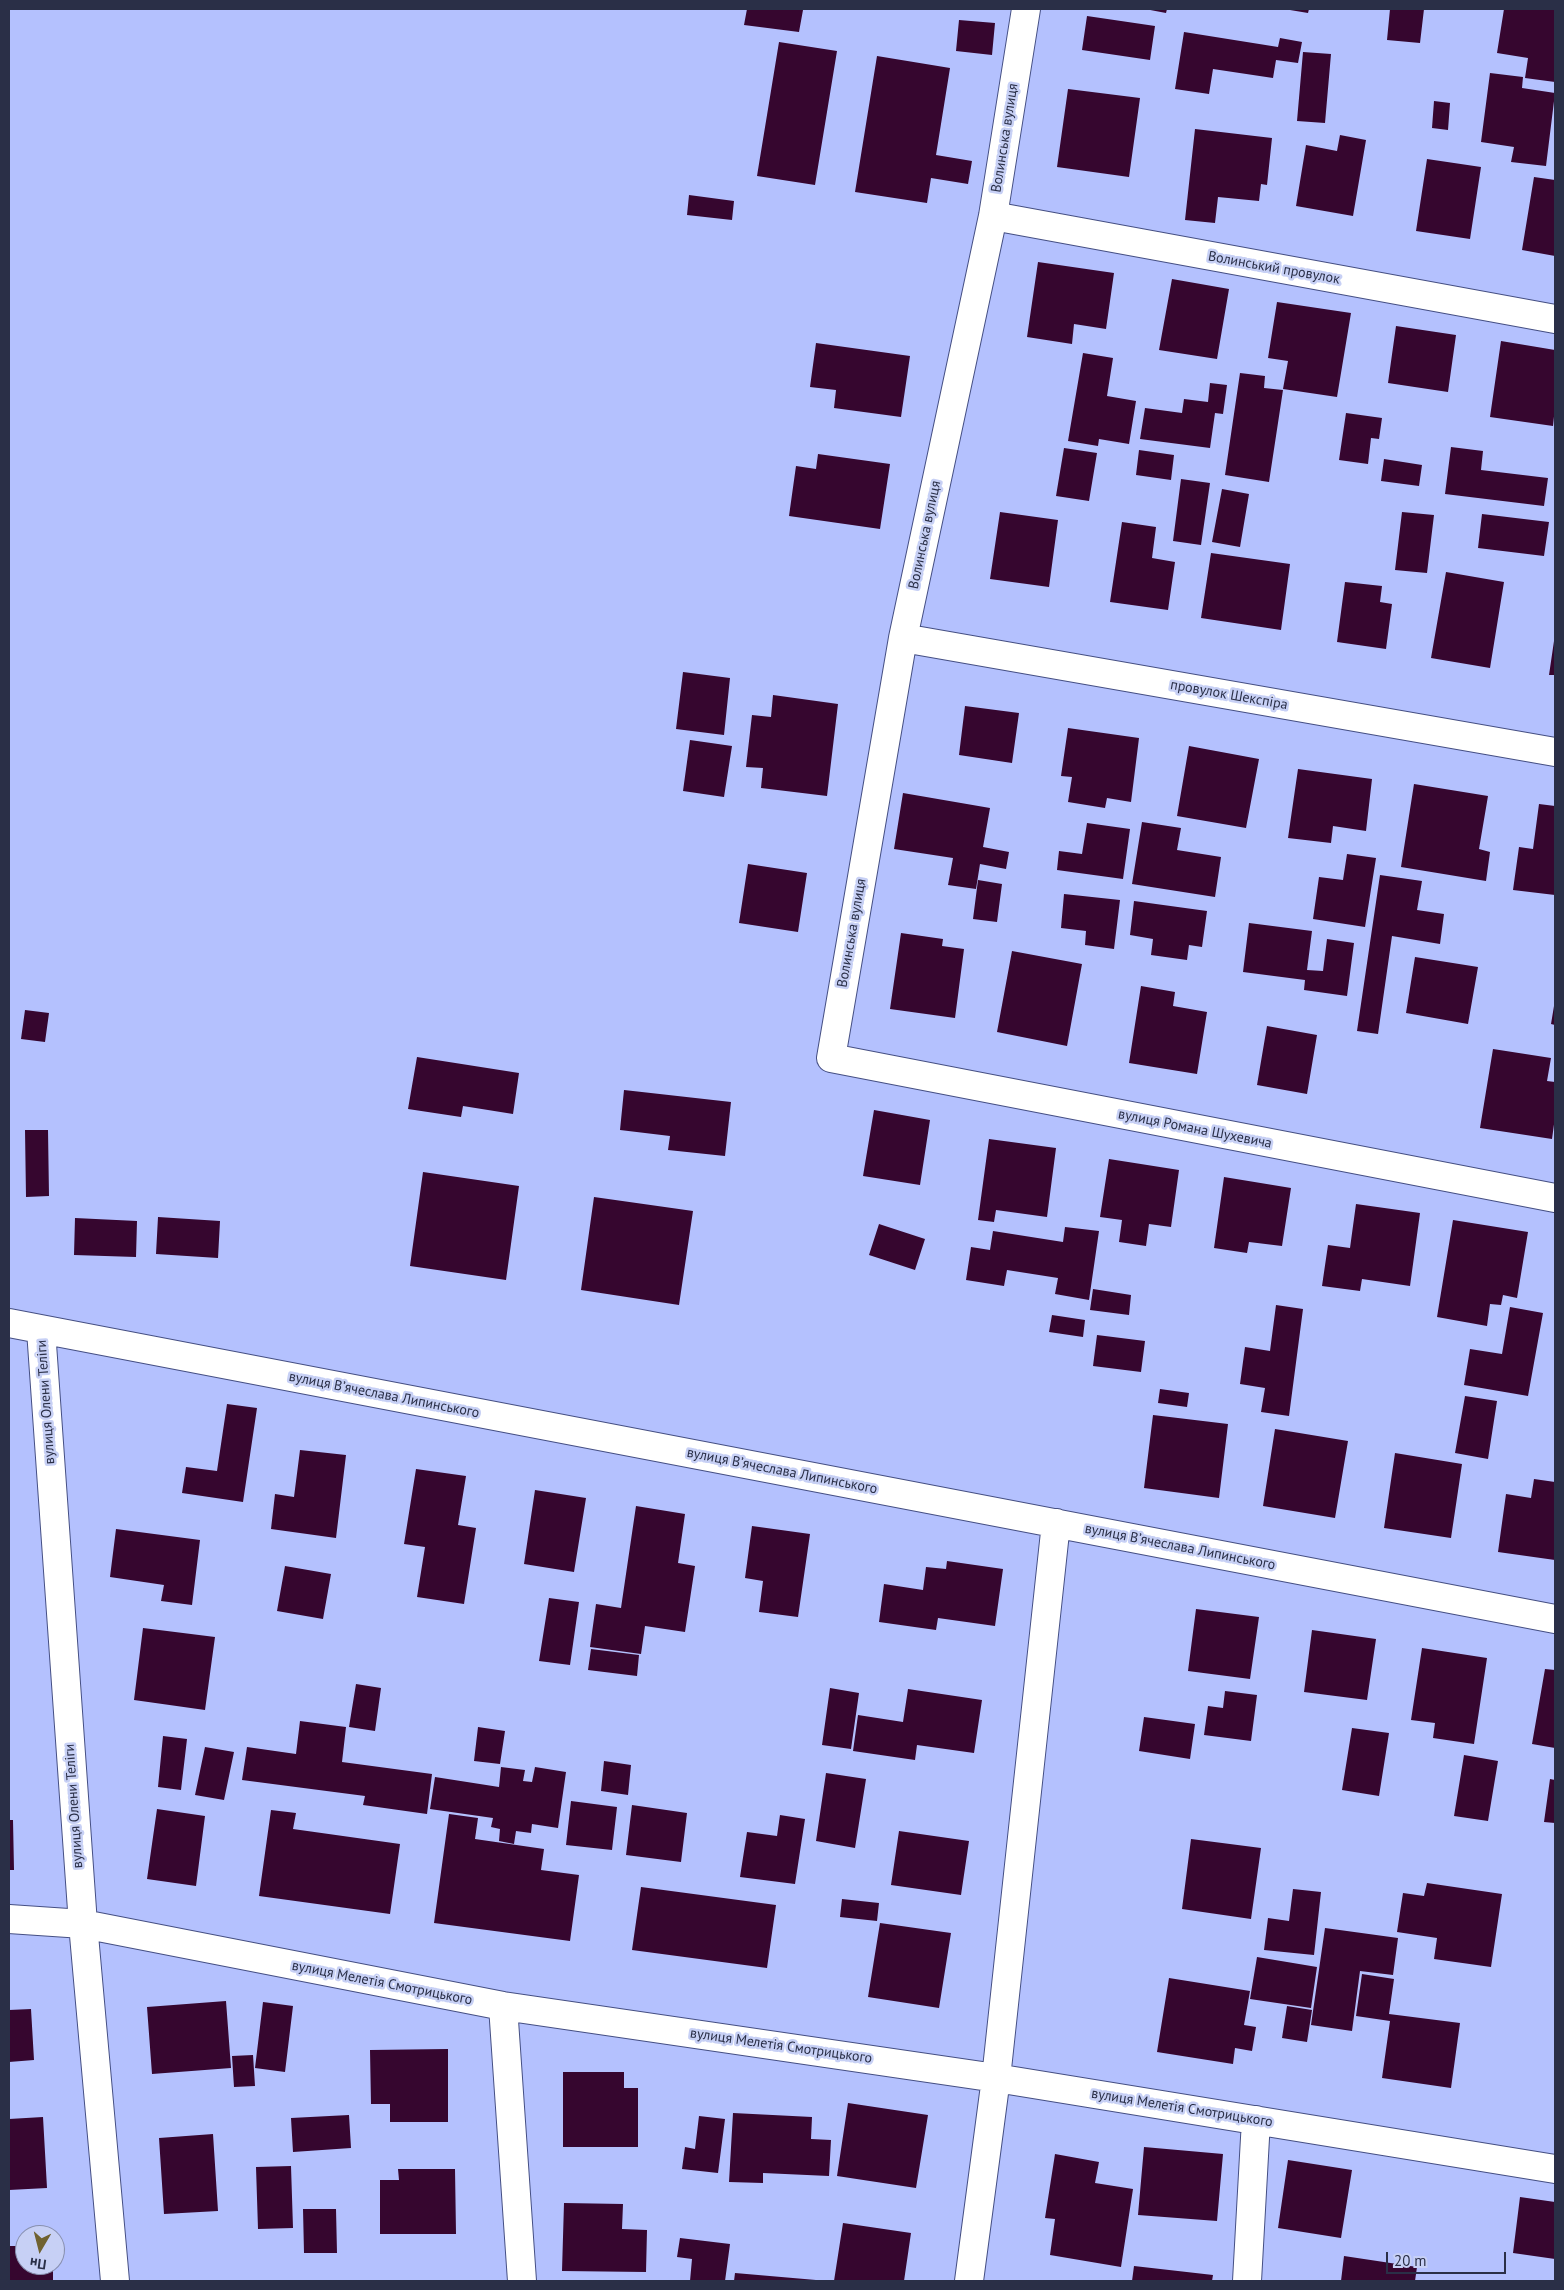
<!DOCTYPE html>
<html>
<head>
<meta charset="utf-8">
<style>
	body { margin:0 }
	#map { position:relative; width:1564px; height:2290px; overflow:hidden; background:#b4c1fe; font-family:"PT Sans",sans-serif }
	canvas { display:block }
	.frame { position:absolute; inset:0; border:10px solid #2a2f47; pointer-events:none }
	.north { position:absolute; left:15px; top:2225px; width:50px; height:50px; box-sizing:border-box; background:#c7d0f5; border:1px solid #8890af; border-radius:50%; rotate:188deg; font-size:14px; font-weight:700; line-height:20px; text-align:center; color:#2a2f47 }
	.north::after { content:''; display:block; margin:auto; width:18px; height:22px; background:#706230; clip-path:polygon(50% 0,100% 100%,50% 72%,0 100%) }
	.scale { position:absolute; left:1386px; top:2252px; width:120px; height:22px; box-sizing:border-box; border:2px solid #2a2f47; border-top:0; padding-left:6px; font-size:15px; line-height:18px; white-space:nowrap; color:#2a2f47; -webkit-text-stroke:4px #c7d0f5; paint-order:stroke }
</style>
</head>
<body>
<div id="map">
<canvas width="1564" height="2290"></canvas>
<div class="frame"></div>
<div class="north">Пн</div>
<div class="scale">20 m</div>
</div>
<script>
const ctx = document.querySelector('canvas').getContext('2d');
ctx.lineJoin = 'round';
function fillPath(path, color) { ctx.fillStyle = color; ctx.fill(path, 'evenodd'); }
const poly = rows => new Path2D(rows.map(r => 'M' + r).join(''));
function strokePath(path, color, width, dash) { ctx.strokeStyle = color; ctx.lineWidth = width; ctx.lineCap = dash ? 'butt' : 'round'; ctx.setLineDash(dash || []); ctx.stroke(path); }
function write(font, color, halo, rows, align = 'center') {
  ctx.font = font + ' "PT Sans",sans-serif'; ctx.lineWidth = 5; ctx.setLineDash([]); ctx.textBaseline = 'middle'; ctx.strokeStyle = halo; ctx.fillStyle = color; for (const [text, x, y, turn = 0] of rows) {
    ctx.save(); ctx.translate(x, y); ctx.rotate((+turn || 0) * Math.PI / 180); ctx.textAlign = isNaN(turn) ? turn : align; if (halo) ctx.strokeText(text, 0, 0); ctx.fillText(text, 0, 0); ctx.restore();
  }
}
const building = poly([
	[747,9,803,10,799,32,744,25],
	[1145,9,1167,9,1166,13],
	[1284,9,1309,9,1308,13],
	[1390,9,1424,9,1420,43,1387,40],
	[1504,9,1555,9,1555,82,1525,78,1528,58,1497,53],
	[1087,16,1155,26,1150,60,1082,50],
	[959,20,995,23,992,55,956,51],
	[1184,32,1278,47,1280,38,1302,42,1298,63,1276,60,1273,78,1213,69,1209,94,1175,89],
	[779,42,837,51,815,185,757,176],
	[1303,52,1331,54,1325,123,1297,121],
	[877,56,950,68,936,155,972,161,968,184,931,178,927,203,855,192],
	[1490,73,1523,77,1522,88,1555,93,1546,166,1511,162,1514,147,1481,142],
	[1068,89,1140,98,1129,177,1057,167],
	[1434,101,1450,103,1448,130,1432,128],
	[1195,129,1272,138,1267,185,1261,184,1259,201,1218,197,1215,223,1185,220],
	[1340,135,1366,140,1353,216,1296,206,1306,145,1337,151],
	[1427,159,1481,167,1470,239,1416,231],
	[1534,177,1555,180,1555,256,1522,250],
	[689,195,734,201,732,220,687,215],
	[1038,262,1114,273,1106,329,1074,324,1072,344,1027,337],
	[1172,279,1229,289,1217,359,1159,350],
	[1277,302,1351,313,1337,397,1283,389,1288,361,1268,358],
	[1396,326,1456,335,1448,392,1388,383],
	[1501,341,1555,350,1555,407,1553,426,1490,417],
	[816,343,910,356,901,417,834,408,836,390,810,387],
	[1083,353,1113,358,1107,396,1136,401,1129,444,1099,439,1098,446,1068,441],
	[1240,373,1265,376,1264,388,1283,390,1269,482,1225,475],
	[1210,383,1227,385,1223,414,1215,413,1210,448,1140,439,1145,408,1182,413,1184,399,1208,402],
	[1346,413,1382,418,1379,439,1371,438,1368,464,1339,460],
	[1451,447,1483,451,1481,470,1548,478,1544,506,1445,494],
	[1064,448,1097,453,1089,501,1056,496],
	[1139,450,1174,455,1171,480,1136,475],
	[818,454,890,464,880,529,789,516,796,466,816,469],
	[1384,459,1422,465,1419,486,1381,481],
	[1181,479,1210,483,1201,545,1173,541],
	[1222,489,1249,494,1240,547,1212,542],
	[1000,512,1058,520,1049,587,990,579],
	[1402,512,1434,515,1427,573,1395,570],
	[1482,514,1549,522,1544,556,1478,548],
	[1122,522,1156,527,1152,558,1175,562,1168,610,1110,602],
	[1211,553,1290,564,1281,630,1201,618],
	[1446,572,1504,582,1490,668,1431,658],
	[1345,582,1382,586,1380,602,1392,604,1386,649,1337,642],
	[1554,641,1555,641,1555,675,1549,675],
	[683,672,730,678,724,735,676,729],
	[773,695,838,704,827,796,761,788,763,768,746,767,752,715,771,717],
	[965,706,1019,713,1012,763,959,755],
	[1068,728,1139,738,1131,802,1107,798,1105,808,1068,802,1072,777,1061,776],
	[690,740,732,746,724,797,683,791],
	[1189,746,1259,759,1246,828,1177,816],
	[1298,769,1372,779,1366,831,1333,826,1331,843,1288,838],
	[1414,784,1488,796,1479,849,1490,852,1486,881,1401,867],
	[903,793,990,808,983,847,1009,852,1006,869,980,864,976,889,948,885,953,858,894,849],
	[1539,804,1555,806,1555,895,1513,890,1519,847,1533,849],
	[1142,822,1181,828,1177,850,1221,857,1215,897,1132,884],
	[1087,823,1130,829,1123,879,1057,870,1059,851,1082,854],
	[1347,854,1376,858,1365,927,1313,919,1319,877,1343,880],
	[748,864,807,873,798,932,739,923],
	[1380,875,1422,881,1417,910,1444,914,1440,944,1392,936,1378,1034,1357,1031],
	[978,880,1002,884,997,922,973,919],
	[1064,894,1120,900,1114,949,1085,945,1086,931,1061,928],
	[1134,901,1207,911,1202,947,1189,945,1187,960,1151,955,1153,939,1130,935],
	[1249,923,1312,931,1307,970,1323,971,1327,939,1354,943,1347,996,1304,990,1305,980,1243,972],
	[901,933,943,939,942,946,964,949,955,1018,890,1009],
	[1012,951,1082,964,1067,1046,997,1032],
	[1415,957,1478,967,1468,1024,1406,1013],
	[1141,986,1175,992,1173,1006,1207,1012,1197,1074,1129,1063],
	[1554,1006,1555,1006,1555,1025,1551,1024],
	[25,1010,49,1013,45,1042,21,1039],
	[1267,1026,1317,1035,1307,1094,1257,1085],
	[1493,1049,1551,1058,1547,1081,1555,1082,1555,1117,1552,1139,1480,1128],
	[417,1057,519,1073,513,1114,463,1106,461,1117,408,1109],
	[624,1090,731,1102,725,1156,668,1150,670,1136,620,1130],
	[874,1110,930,1120,920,1185,863,1176],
	[25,1130,48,1130,49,1196,26,1197],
	[989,1139,1056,1148,1047,1217,996,1210,994,1222,978,1220],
	[1109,1159,1179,1170,1171,1227,1149,1224,1146,1246,1119,1242,1122,1220,1100,1217],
	[423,1172,519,1186,506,1280,410,1266],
	[1224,1177,1291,1188,1282,1246,1249,1242,1247,1253,1214,1248],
	[594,1197,693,1211,679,1305,581,1290],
	[1356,1204,1420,1213,1410,1286,1362,1279,1360,1291,1322,1286,1328,1245,1350,1248],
	[158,1217,220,1221,218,1258,156,1254],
	[75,1218,137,1221,136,1257,74,1255],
	[1453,1220,1528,1232,1517,1298,1503,1295,1501,1305,1490,1304,1487,1326,1437,1317],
	[879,1224,925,1239,915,1270,869,1255],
	[1065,1227,1099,1231,1089,1300,1055,1294,1058,1278,1007,1270,1004,1286,966,1280,971,1247,990,1250,993,1231,1063,1242],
	[1093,1289,1131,1295,1129,1315,1090,1310],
	[1276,1305,1303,1309,1289,1416,1261,1412,1265,1388,1240,1384,1245,1347,1270,1351],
	[1510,1307,1543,1313,1528,1396,1464,1385,1470,1349,1502,1354],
	[1052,1315,1085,1320,1083,1337,1049,1332],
	[1097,1335,1145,1341,1141,1372,1093,1366],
	[1160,1389,1189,1393,1187,1407,1158,1403],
	[1465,1396,1497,1401,1488,1459,1455,1453],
	[227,1404,257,1408,243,1502,182,1493,186,1467,217,1471],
	[1153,1415,1228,1424,1219,1498,1144,1488],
	[1275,1429,1348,1441,1335,1518,1263,1506],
	[300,1450,346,1455,336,1538,271,1529,275,1494,294,1497],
	[1395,1453,1462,1464,1451,1538,1384,1528],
	[416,1469,466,1476,458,1525,476,1528,464,1604,417,1597,425,1547,404,1544],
	[1534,1479,1555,1482,1555,1560,1498,1552,1506,1494,1531,1498],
	[535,1490,586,1498,574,1572,524,1564],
	[636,1506,685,1514,678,1563,695,1566,685,1632,645,1626,641,1654,590,1647,596,1604,621,1608],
	[752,1526,810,1534,798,1617,759,1612,763,1581,745,1578],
	[116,1529,200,1540,192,1605,161,1601,164,1585,110,1577],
	[947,1561,1003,1569,995,1626,938,1618,936,1630,879,1622,884,1584,923,1590,926,1567,946,1569],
	[285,1566,331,1574,323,1619,277,1611],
	[549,1598,579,1602,570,1665,539,1661],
	[1196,1609,1259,1617,1250,1679,1188,1671],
	[143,1628,215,1637,205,1710,134,1700],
	[1312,1630,1376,1639,1367,1700,1304,1692],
	[1422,1648,1487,1658,1474,1744,1433,1738,1435,1723,1411,1720],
	[591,1649,639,1655,637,1676,588,1670],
	[1545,1669,1555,1670,1555,1748,1532,1744],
	[356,1684,381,1688,375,1731,349,1727],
	[830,1688,859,1693,851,1749,822,1745],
	[908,1689,982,1700,974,1753,917,1745,915,1760,853,1751,858,1715,903,1722],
	[1225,1691,1257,1695,1251,1741,1204,1735,1208,1706,1223,1708],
	[1144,1717,1195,1724,1190,1759,1139,1751],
	[300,1721,346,1727,342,1762,432,1774,427,1814,363,1805,365,1796,242,1780,247,1747,296,1754],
	[478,1727,505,1731,500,1764,474,1761],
	[1352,1728,1389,1733,1379,1796,1342,1790],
	[163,1736,187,1739,181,1790,158,1787],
	[205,1747,234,1752,224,1800,195,1795],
	[1464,1755,1498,1761,1488,1821,1454,1816],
	[604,1761,631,1765,628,1795,601,1791],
	[501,1767,525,1770,523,1781,532,1782,535,1767,566,1772,558,1828,532,1824,531,1833,516,1831,514,1844,499,1841,500,1829,491,1827,493,1818,430,1809,435,1777,499,1787],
	[826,1773,866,1779,855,1848,816,1841],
	[1550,1779,1555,1780,1555,1823,1544,1822],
	[571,1801,617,1807,612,1850,566,1845],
	[632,1805,687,1813,681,1862,626,1855],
	[157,1809,205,1816,196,1886,147,1879],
	[271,1810,296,1813,293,1829,400,1844,390,1914,259,1896],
	[449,1814,478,1818,475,1839,544,1849,541,1870,579,1875,570,1941,434,1923],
	[780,1815,805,1819,795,1884,740,1877,747,1832,777,1836],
	[9,1820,13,1820,14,1870,9,1870],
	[899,1831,969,1841,961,1895,891,1885],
	[1191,1839,1261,1848,1251,1919,1182,1909],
	[1427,1883,1502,1894,1491,1967,1434,1959,1437,1938,1397,1932,1403,1893,1424,1896],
	[641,1887,776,1905,767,1968,632,1950],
	[1293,1889,1321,1892,1314,1955,1264,1950,1268,1918,1289,1921],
	[842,1899,879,1903,877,1921,840,1917],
	[880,1923,951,1933,939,2008,868,1997],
	[1325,1928,1398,1938,1393,1975,1360,1971,1352,2031,1311,2025],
	[1257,1957,1317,1967,1311,2008,1250,1999],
	[1362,1974,1394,1979,1389,2014,1460,2023,1451,2088,1382,2078,1390,2021,1356,2016],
	[1169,1978,1250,1991,1244,2025,1256,2027,1252,2051,1235,2048,1233,2064,1157,2052],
	[226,2001,231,2068,152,2074,147,2007],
	[263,2002,293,2006,285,2072,255,2068],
	[1287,2006,1312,2010,1307,2042,1282,2038],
	[31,2009,34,2060,9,2062,9,2010],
	[448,2049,448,2122,390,2122,390,2104,371,2104,370,2050],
	[253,2055,255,2086,234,2087,232,2056],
	[563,2072,624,2072,624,2088,638,2088,638,2147,563,2147],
	[848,2103,928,2115,916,2188,837,2176],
	[733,2113,812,2117,811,2139,831,2140,829,2176,763,2173,763,2183,729,2182],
	[349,2115,351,2148,293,2152,291,2118],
	[699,2116,725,2119,718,2173,682,2169,685,2147,695,2149],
	[43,2117,47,2188,9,2190,9,2119],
	[213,2134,218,2211,164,2214,159,2138],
	[1144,2147,1223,2154,1217,2221,1138,2215],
	[1055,2154,1099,2162,1095,2183,1133,2189,1121,2267,1050,2255,1055,2219,1045,2218],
	[1288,2160,1352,2170,1341,2238,1278,2228],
	[291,2166,293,2228,258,2229,256,2167],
	[398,2169,455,2169,456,2234,380,2234,380,2180,399,2180],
	[1520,2197,1555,2202,1555,2259,1513,2253],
	[564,2203,623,2204,622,2229,647,2230,646,2272,562,2271],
	[303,2209,336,2209,337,2253,304,2253],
	[843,2223,911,2233,904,2281,834,2281],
	[680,2238,730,2244,725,2281,690,2281,692,2259,677,2257],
	[9,2246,25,2246,25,2265,53,2265,53,2281,9,2281],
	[1344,2256,1417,2267,1415,2281,1341,2281],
	[1134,2266,1213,2275,1212,2281,1132,2281],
	[735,2273,816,2280,816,2281,734,2281]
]);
const minor = poly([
	[1026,9,993,216,903,638,831,1058,1555,1198],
	[993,216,1555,319],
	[903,638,1555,752],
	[9,1323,1555,1619],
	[41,1330,83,1924,115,2281],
	[9,1919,83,1924,503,2006,996,2078,1555,2169],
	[503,2006,522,2281],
	[969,2281,996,2078,1056,1523],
	[1247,2281,1256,2120]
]);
const streetNames = [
	["Волинська вулиця",1005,138,-81],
	["Волинський провулок",1274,268,10],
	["Волинська вулиця",925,535,-78],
	["провулок Шекспіра",1229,695,10],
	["Волинська вулиця",852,933,-80],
	["вулиця Романа Шухевича",1195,1129,11],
	["вулиця Вʼячеслава Липинського",384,1395,11],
	["вулиця Олени Теліги",46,1402,-94],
	["вулиця Вʼячеслава Липинського",782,1471,11],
	["вулиця Вʼячеслава Липинського",1180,1547,11],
	["вулиця Олени Теліги",74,1806,-94],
	["вулиця Мелетія Смотрицького",382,1983,11],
	["вулиця Мелетія Смотрицького",781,2046,8],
	["вулиця Мелетія Смотрицького",1182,2108,9]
];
fillPath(building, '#36062f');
strokePath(minor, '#454f83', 30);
strokePath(minor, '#fff', 28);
write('14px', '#2a2f47', '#c7d0f5', streetNames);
</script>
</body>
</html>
